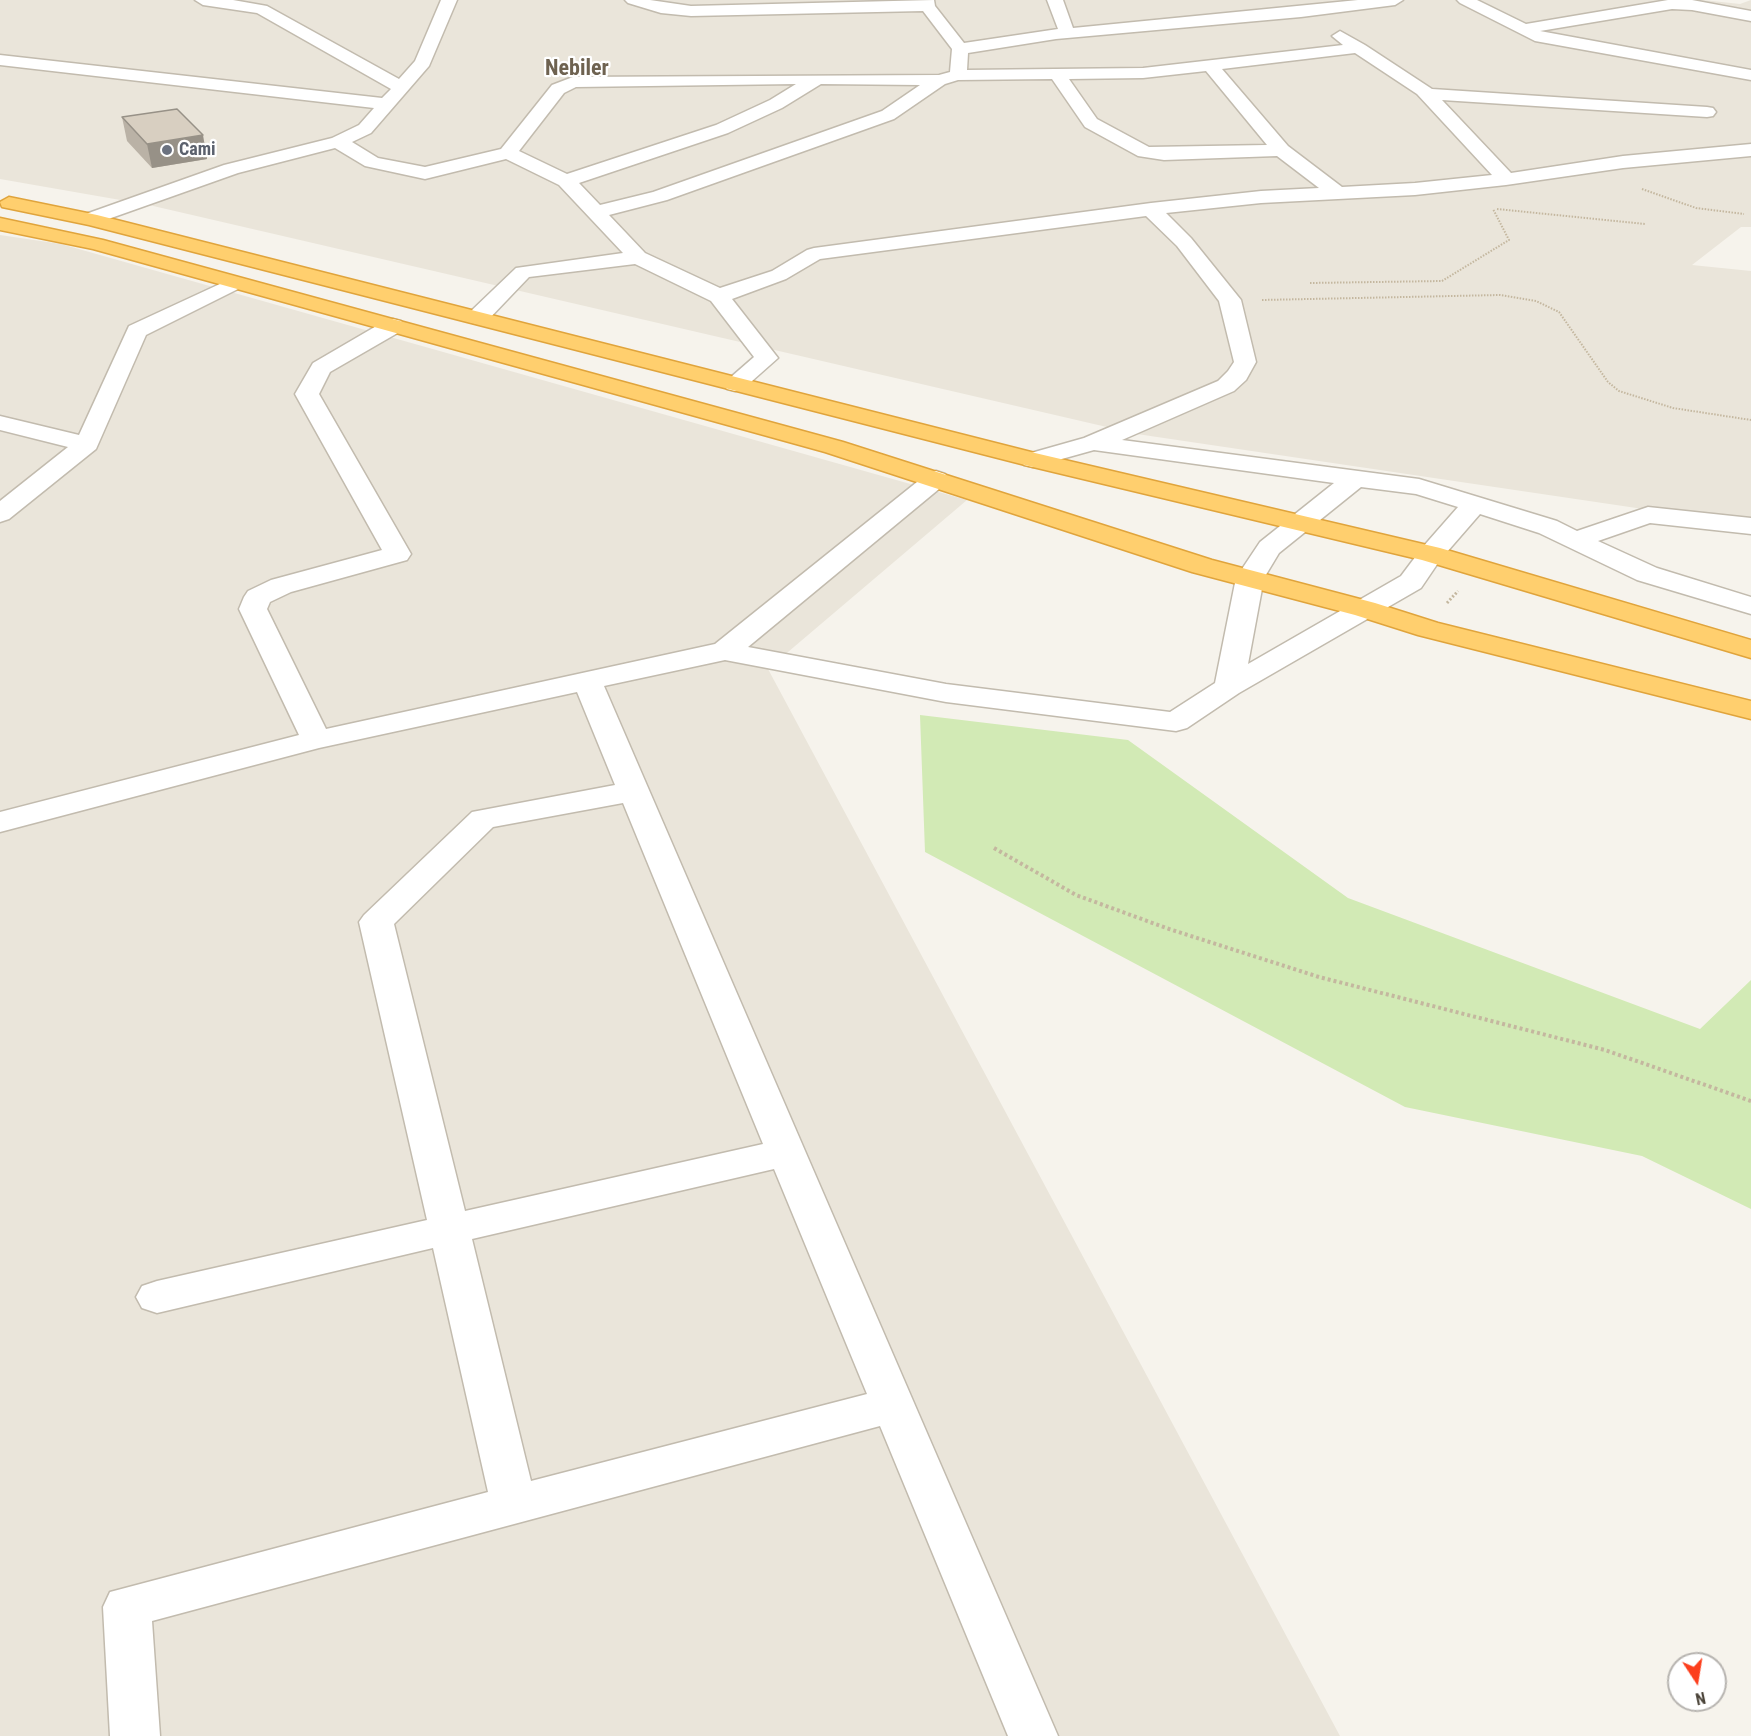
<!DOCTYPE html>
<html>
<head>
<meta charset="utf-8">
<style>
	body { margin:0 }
	#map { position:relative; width:1751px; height:1736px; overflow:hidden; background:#f6f3ec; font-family:"Roboto Condensed",sans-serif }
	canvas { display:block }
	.north { position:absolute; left:1667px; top:1652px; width:60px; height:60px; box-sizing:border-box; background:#fff; border:2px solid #b7b4b0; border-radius:50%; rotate:168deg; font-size:16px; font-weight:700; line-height:24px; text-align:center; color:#4b4439 }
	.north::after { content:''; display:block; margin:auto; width:21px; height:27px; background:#fc3f1d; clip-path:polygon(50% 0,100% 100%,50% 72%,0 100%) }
</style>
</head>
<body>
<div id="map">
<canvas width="1751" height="1736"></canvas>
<div class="north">N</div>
</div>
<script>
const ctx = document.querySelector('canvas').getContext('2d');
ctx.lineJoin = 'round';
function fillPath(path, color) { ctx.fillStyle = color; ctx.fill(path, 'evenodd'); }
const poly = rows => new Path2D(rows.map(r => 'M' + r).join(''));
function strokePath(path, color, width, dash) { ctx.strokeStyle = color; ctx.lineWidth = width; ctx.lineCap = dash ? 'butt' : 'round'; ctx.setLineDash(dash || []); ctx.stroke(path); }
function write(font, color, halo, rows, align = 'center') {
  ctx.font = font + ' "Roboto Condensed",sans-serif'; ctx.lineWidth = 4.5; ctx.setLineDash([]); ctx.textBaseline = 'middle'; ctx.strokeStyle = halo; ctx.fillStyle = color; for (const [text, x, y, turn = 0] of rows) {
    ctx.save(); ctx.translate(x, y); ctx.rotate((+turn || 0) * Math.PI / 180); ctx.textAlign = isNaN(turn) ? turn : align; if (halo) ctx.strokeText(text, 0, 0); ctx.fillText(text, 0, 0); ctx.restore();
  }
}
const residential = poly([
	[0,0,1703,0,1740,4,1751,0,1751,227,1741,227,1692,265,1751,271,1751,525,1137,434,149,205,0,179],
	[0,235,61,244,967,500,768,669,1340,1736,0,1736]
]);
const green = poly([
	[920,715,1128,740,1348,898,1700,1029,1751,980,1751,1209,1642,1156,1405,1107,925,852]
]);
const pathFar2 = poly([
	[1642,189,1696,208,1744,214],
	[1497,209,1645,224],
	[1310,283,1442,281,1509,240,1493,209],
	[1262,300,1500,295,1536,301,1559,312,1608,382,1619,391,1673,408,1751,420]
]);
const pathFar1 = poly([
	[1447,603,1458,591]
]);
const path = poly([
	[994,848,1076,895,1169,929,1319,977,1605,1050,1751,1101]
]);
const minor = poly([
	[195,0,233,0,267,6,399,79,415,61,441,0,457,0,429,66,371,133,352,142,378,158,425,167,501,149,552,85,573,77,939,75,950,72,952,49,923,11,691,16,661,13,628,3,625,0,650,0,691,6,934,0,935,6,964,43,1058,29,1047,0,1063,0,1073,28,1358,0,1403,0,1395,5,1301,17,1056,39,968,53,967,70,1143,68,1343,45,1332,36,1340,31,1365,45,1432,89,1707,107,1713,108,1716,112,1713,116,1707,117,1442,100,1511,173,1623,156,1751,144,1751,156,1623,168,1506,185,1415,195,1261,203,1166,213,1191,238,1241,300,1256,362,1246,380,1234,391,1122,440,1419,479,1557,521,1577,531,1648,507,1751,518,1751,534,1650,523,1598,541,1657,568,1751,597,1751,614,1637,580,1539,533,1480,514,1440,560,1421,588,1239,693,1187,728,1176,731,946,702,725,660,604,686,1058,1736,1008,1736,880,1426,152,1621,160,1736,110,1736,103,1607,110,1592,488,1492,433,1248,157,1313,142,1308,136,1297,142,1286,157,1281,427,1220,359,922,364,915,472,812,615,785,577,692,319,748,0,832,0,812,299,735,239,609,244,597,248,591,271,580,382,550,295,394,313,363,385,321,393,319,401,321,404,326,401,331,330,372,319,394,411,554,407,560,291,592,270,602,267,609,326,729,715,644,927,474,936,471,945,474,949,479,945,484,748,647,946,684,1170,712,1215,683,1236,578,1260,542,1334,483,1094,450,1033,467,1024,465,1021,460,1024,455,1084,438,1218,381,1228,371,1234,362,1219,301,1177,246,1146,216,820,259,786,279,732,299,778,358,743,389,735,391,727,389,723,384,754,357,711,301,635,264,529,277,486,322,478,324,470,322,467,317,470,312,516,268,623,253,559,185,506,159,425,179,365,166,335,148,238,173,97,223,83,223,80,219,83,215,224,165,332,138,359,125,374,108,0,65,0,55,382,98,391,89,257,13,203,5,195,0],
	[1355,53,1417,94,1492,175,1415,183,1342,187,1288,146,1222,69,1355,53],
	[1206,71,1267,145,1149,147,1097,119,1069,79,1143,78,1206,71],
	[1052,79,1085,127,1138,156,1164,160,1277,156,1319,188,1261,191,1151,203,814,248,807,250,772,271,720,288,645,253,609,215,667,200,894,119,945,84,958,80,1052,79],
	[796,84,770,100,716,125,567,174,519,151,564,93,576,87,796,84],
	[821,84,920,85,882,111,653,192,600,205,579,183,728,133,782,108,821,84],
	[1361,487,1416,494,1458,507,1422,548,1401,576,1248,664,1264,578,1279,553,1361,487],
	[623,803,763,1144,465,1211,394,924,493,827,623,803],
	[774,1169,867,1394,531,1481,472,1239,774,1169],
	[1457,0,1477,0,1526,24,1668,0,1692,0,1751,11,1751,21,1692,10,1672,9,1540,31,1751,70,1751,80,1535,41,1460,3,1457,0],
	[235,277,242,279,246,283,242,287,146,335,96,449,9,519,0,522,0,501,68,447,0,430,0,416,79,435,129,326,235,277]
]);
const highway = poly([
	[9,197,97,215,1035,453,1440,548,1751,640,1751,658,1422,560,1033,467,89,225,2,207,0,202,9,197],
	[0,218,103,240,843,442,1212,560,1375,603,1438,623,1751,701,1751,719,1418,635,1355,615,1192,572,825,452,93,249,0,230,0,218]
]);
const wall = poly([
	[122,117,207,159,152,168,127,141]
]);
const shadedWall = poly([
	[203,135,207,159,152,168,147,144]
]);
const building = poly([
	[177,109,203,135,147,144,122,117,177,109]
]);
const markers = [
	[167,150,6,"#6b7280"]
];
const farWorshipnames = [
	["Cami",179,150]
];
const farDistrictnames = [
	["Nebiler",577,69]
];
fillPath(residential, '#eae5da');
fillPath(green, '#d2eab5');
strokePath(minor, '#c2bbae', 3);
strokePath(highway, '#e0a43c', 3);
strokePath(pathFar2, '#c4b79f', 2, [1.5, 1.5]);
strokePath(pathFar1, '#c4b79f', 3, [2, 2]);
strokePath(path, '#c4b79f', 4, [3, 3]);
fillPath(minor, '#fff');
fillPath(highway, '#ffcf6e');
fillPath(wall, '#bab2a6');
fillPath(shadedWall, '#979187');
fillPath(building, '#d8cfc1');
strokePath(building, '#979187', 1.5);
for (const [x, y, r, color] of markers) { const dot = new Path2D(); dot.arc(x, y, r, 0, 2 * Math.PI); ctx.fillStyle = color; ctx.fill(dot); strokePath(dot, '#fff', 2); }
write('bold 18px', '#5b616d', '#fff', farWorshipnames, 'left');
write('bold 22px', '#6e6250', '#fff', farDistrictnames);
</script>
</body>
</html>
